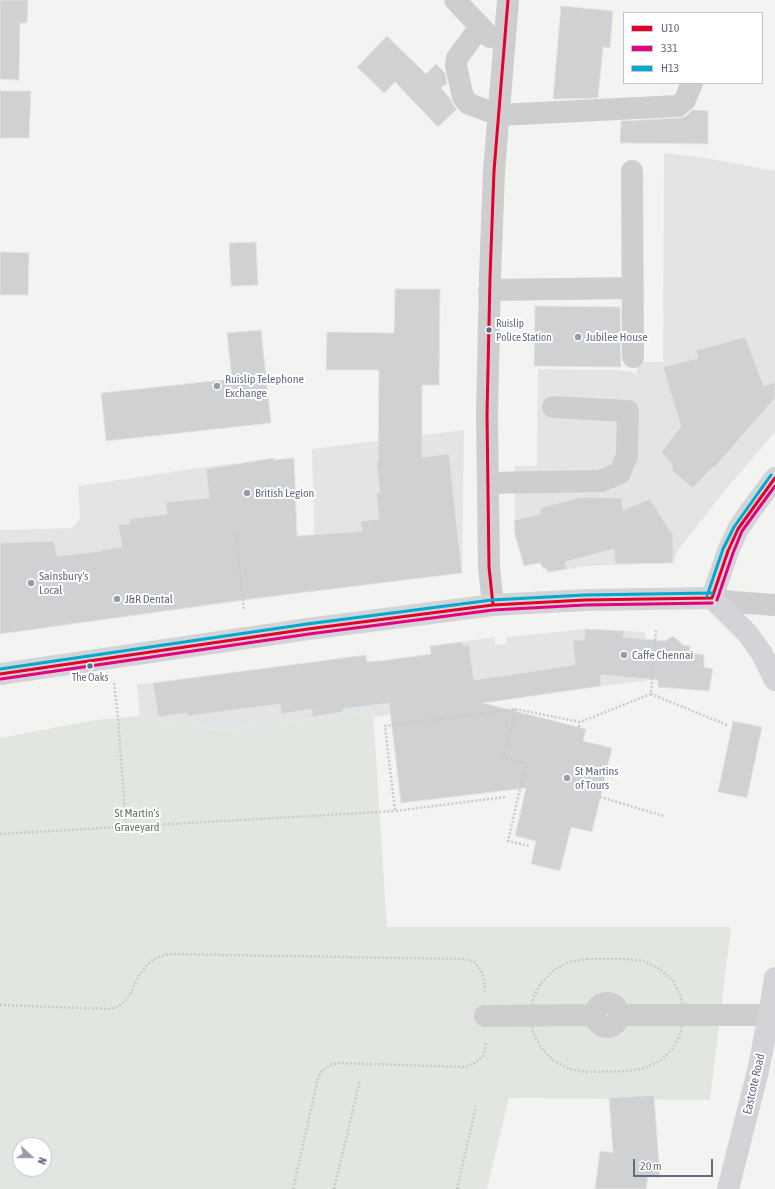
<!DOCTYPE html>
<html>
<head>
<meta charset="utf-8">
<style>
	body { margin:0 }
	#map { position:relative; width:775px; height:1189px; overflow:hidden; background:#f3f4f2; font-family:"Asap Condensed",sans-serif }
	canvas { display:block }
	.legend { position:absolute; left:623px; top:12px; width:140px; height:72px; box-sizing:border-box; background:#fff; border:1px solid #c1c4cd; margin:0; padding:5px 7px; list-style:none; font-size:12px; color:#646c82 }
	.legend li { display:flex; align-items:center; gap:8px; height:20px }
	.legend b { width:20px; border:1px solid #c1c4cd }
	.north { position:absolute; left:12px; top:1137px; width:40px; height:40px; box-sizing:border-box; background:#fff; border:1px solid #c1c4cd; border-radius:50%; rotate:111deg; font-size:11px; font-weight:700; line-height:16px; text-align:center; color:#646c82 }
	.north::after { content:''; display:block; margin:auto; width:14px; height:18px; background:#969ca9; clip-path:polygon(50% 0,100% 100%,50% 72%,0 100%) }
	.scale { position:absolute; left:633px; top:1159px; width:80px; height:18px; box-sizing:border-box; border:2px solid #646c82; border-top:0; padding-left:5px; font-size:12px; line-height:14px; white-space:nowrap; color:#646c82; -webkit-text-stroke:3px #fff; paint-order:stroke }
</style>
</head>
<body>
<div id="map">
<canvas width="775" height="1189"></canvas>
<ul class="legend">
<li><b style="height:5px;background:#e4002b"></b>U10</li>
<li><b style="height:5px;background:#e5007d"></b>331</li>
<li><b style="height:5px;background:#00a9ce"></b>H13</li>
</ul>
<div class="north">N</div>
<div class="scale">20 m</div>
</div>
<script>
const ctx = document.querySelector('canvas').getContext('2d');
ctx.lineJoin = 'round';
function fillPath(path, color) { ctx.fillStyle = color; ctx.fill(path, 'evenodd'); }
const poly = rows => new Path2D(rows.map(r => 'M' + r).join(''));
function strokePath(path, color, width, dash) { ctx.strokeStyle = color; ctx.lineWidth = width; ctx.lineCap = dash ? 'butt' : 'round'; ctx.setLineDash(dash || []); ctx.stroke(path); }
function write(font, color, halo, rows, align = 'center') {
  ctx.font = font + ' "Asap Condensed",sans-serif'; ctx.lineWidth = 4; ctx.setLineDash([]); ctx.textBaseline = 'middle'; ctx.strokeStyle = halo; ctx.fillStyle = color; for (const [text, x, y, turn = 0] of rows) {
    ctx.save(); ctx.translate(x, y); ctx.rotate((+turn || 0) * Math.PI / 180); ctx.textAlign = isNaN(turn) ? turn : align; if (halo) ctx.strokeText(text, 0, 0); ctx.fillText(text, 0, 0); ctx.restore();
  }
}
const built = poly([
	[664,153,701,157,775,171,775,432,726,489,682,545,677,552,673,563,586,566,548,573,546,568,544,569,541,565,538,563,524,566,515,535,515,466,537,466,538,369,619,370,637,373,637,362,663,362],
	[464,430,462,573,316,591,312,449],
	[294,458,300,593,0,634,0,530,72,528,80,518,78,486,219,465],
	[585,629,644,632,646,639,649,639,646,681,601,686,374,717,373,711,220,730,140,716,137,684,153,683,366,655,367,662,431,654,430,646,495,637,495,645,506,644,506,637]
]);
const green = poly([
	[373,711,387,927,731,927,710,1100,509,1098,487,1189,0,1189,0,738,95,720,140,716,220,730],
	[20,1145,44,1145,44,1169,20,1169]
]);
const building = poly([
	[0,0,28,0,27,23,20,23,19,80,0,79,0,0],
	[561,6,613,11,610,48,603,47,598,98,553,99,561,6],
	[387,36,426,74,436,64,445,73,447,83,441,88,450,98,453,105,457,109,438,127,395,82,384,93,357,67,387,36],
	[0,91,31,91,29,138,0,138,0,91],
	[692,110,708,111,708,144,620,143,621,121,679,118,686,116,692,110],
	[256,242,258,285,231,286,229,243,256,242],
	[0,252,29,253,28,295,0,295,0,252],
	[395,289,440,289,439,385,422,385,422,457,449,454,462,573,250,599,0,634,0,543,54,541,57,556,102,551,102,550,122,547,118,525,130,524,129,519,167,514,166,502,209,498,206,469,274,458,274,460,294,458,297,536,362,531,360,521,379,519,376,493,380,492,376,463,378,462,379,370,326,370,327,332,394,333,395,289],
	[535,306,620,307,621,367,534,366,535,306],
	[261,330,271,423,106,441,101,393,232,379,227,333,261,330],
	[745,337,764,386,775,382,775,398,714,468,713,467,693,488,672,471,672,464,661,452,681,427,663,367,698,358,696,350,745,337],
	[581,497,622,498,623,510,650,499,673,535,673,563,615,564,614,549,565,562,567,569,548,572,546,568,544,569,540,563,524,566,515,535,514,520,541,514,540,508,581,497],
	[585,629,624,631,623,637,665,641,673,636,683,645,690,646,690,653,704,655,704,667,713,669,709,691,658,687,658,680,601,675,601,686,483,703,586,729,583,741,612,748,592,832,571,827,560,871,531,864,536,841,515,836,526,788,401,803,389,703,343,709,343,712,312,717,312,709,281,714,280,704,188,716,187,713,158,717,153,683,366,655,367,662,388,660,431,654,430,646,463,642,463,646,469,645,474,680,575,665,573,640,584,640,585,629],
	[733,721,762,727,747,798,718,792,733,721],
	[654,1095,660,1178,648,1176,646,1189,595,1189,600,1151,613,1153,609,1098,654,1095]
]);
const path = poly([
	[236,535,244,610],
	[114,683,118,718,126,827],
	[651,694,727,725],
	[515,709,504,758,526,763,508,841,530,846],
	[579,727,580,722],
	[505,797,395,811,385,726,515,709,580,722,651,694,656,629],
	[600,797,664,816],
	[0,834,395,811],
	[587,959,627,959,644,961,660,969,673,981,681,997,684,1015,681,1032,673,1048,661,1060,645,1068,628,1071,587,1072,570,1069,554,1061,542,1049,533,1033,531,1016,533,998,541,983,554,970,569,962,587,959],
	[0,1005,110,1009,118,1007,124,1002,130,995,138,977,147,965,154,959,161,956,168,954,464,959,474,962,481,970,484,980,485,992],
	[293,1189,318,1078,322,1071,330,1065,339,1063,465,1067,475,1063,483,1056,486,1046,486,1041],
	[334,1189,360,1080],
	[457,1189,476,1106]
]);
const minor = poly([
	[455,0,490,37],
	[480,27,457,58,456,66,463,97,469,104,499,115,678,106,685,100,692,83],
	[632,171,633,357],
	[489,290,632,288],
	[488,483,601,481,620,473,627,455,628,411,553,407],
	[712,598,733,602,775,605],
	[493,605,489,567,487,415,490,277,494,171,508,0],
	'595 1015a12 12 0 1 1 24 0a12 12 0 1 1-24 0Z',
	[619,1015,769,1015],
	[485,1016,594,1015]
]);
const major = poly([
	[712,598,728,551,738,529,751,510,775,478],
	[712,598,748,634,762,654,775,680],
	[0,674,308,629,493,605,585,600,712,598],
	[728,1189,758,1071,769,1015,775,978]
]);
const bus1 = poly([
	[493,605,489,567,487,415,490,277,494,171,508,0],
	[0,674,308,629,493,605,585,600,712,598,728,551,738,529,775,478]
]);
const bus2 = poly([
	[717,600,733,553,742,531,775,486],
	[1,679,309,634,493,610,585,605,712,603]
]);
const bus3 = poly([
	[707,596,723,549,734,527,771,475],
	[0,669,307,624,492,600,585,595,712,593]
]);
const markers = [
	[489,330,3.5,"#646c82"],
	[578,337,4,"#969ca9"],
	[217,386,4,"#969ca9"],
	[247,493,4,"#969ca9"],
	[31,583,4,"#969ca9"],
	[117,599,4,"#969ca9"],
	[624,655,4,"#969ca9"],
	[90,666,3.5,"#646c82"],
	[567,778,4,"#969ca9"]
];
const busNames = [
	["Ruislip",496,324],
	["Police Station",496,338],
	["The Oaks",90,678,"center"]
];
const poiNames = [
	["Jubilee House",586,337],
	["Ruislip Telephone",225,379],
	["Exchange",225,393],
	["British Legion",255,493],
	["Sainsbury's",39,576],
	["Local",39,590],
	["J&R Dental",125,599],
	["Caffe Chennai",632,655],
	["St Martins",575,771],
	["of Tours",575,785]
];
const parkNames = [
	["St Martin's",137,813],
	["Graveyard",137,827]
];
const streetNames = [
	["Eastcote Road",754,1084,-77]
];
fillPath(built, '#e3e4e5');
fillPath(green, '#e1e7e0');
fillPath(building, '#d0d1d2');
strokePath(building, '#e2e3e2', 1);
strokePath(path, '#cacacc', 2.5, [2, 2]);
strokePath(minor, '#cececf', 22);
strokePath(major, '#d2d4d7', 22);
strokePath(bus1, '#e4002b', 3);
strokePath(bus2, '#e5007d', 3);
strokePath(bus3, '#00a9ce', 3);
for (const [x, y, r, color] of markers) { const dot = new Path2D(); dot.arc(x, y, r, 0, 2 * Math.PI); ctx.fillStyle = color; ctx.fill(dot); strokePath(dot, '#fff', 1.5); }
write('11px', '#646c82', '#fff', busNames, 'left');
write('12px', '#646c82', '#fff', poiNames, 'left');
write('12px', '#637965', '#fff', parkNames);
write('12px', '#646c82', '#fff', streetNames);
</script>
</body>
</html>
